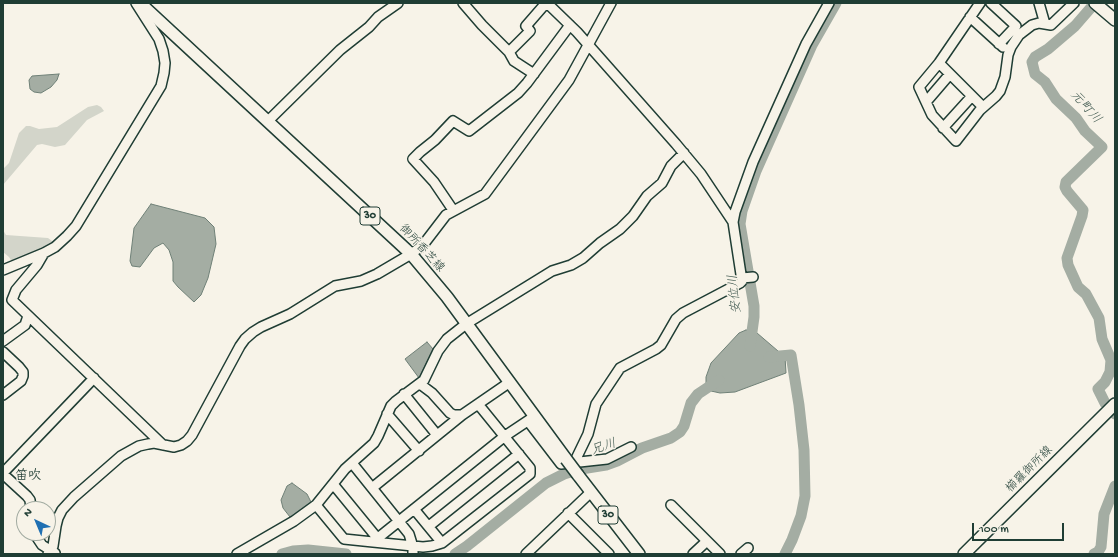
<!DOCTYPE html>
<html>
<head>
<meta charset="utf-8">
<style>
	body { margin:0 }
	#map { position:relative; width:1118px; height:557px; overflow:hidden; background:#f7f3e8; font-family:"Gochi Hand",sans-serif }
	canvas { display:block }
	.frame { position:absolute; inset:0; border:4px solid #1f3d34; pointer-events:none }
	.north { position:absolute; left:16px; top:501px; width:40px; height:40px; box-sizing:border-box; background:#f7f3e8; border:1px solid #a1aaa0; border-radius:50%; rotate:316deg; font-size:11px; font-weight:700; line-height:16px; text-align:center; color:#1f3d34 }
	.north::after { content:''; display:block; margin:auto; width:14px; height:18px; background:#1f6fb2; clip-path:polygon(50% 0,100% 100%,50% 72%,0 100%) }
	.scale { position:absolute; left:972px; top:523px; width:92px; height:18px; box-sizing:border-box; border:2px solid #1f3d34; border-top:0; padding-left:5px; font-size:12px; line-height:14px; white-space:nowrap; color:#1f3d34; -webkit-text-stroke:3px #f7f3e8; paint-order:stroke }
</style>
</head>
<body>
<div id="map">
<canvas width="1118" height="557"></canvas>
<div class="frame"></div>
<div class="north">N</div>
<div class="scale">100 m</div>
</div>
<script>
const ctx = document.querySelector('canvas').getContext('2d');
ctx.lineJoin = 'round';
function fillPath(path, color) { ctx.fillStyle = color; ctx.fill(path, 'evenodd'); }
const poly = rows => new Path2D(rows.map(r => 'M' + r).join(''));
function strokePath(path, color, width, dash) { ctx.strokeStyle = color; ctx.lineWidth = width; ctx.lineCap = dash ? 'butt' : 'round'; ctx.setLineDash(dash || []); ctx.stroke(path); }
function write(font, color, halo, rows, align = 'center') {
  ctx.font = font + ' "Gochi Hand","Klee One",sans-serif'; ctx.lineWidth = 3; ctx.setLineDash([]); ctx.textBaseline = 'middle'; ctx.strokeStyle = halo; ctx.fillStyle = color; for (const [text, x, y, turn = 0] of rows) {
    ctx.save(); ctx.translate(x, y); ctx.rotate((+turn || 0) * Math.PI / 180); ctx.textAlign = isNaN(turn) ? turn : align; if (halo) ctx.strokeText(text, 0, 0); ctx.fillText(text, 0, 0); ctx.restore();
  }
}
const green = poly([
	[97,105,101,107,104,111,87,120,65,145,55,147,42,144,37,145,3,185,3,169,9,163,19,133,26,126,30,126,39,129,57,127,88,107],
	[3,230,6,235,48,238,52,241,53,244,14,265,9,257,3,252]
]);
const water = poly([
	[59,74,57,80,51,87,41,93,34,92,30,89,29,80,32,76,59,74],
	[151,204,205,218,214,227,216,244,208,278,201,295,194,302,178,287,173,281,173,262,169,250,163,243,154,248,140,267,132,266,130,261,134,228,151,204],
	[746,330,757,333,785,357,786,373,735,392,720,393,711,391,706,386,706,377,711,363,739,333,746,330],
	[427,342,433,349,419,378,405,359,427,342],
	[292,483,307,494,311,502,290,517,283,508,281,500,287,486,292,483]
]);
const river = poly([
	[1095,3,1075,26,1048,49,1035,57,1032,62,1035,74,1045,82,1056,99,1076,118,1085,131,1102,147,1066,182,1065,187,1067,191,1083,210,1082,216,1067,258,1068,265,1078,287,1086,294,1099,318,1102,339,1111,360,1110,372,1105,382,1098,389,1105,403,1115,414],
	[750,346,754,317,754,306,740,224,742,211,756,171,812,45,836,3],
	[769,357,791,355,799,405,804,450,805,496,801,516,792,540,785,554],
	[282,554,293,551,308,550,346,554],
	[455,554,467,546,546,483,564,474,581,469,606,465,617,461,642,448,671,438,680,432,684,426,691,403,698,394,719,380],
	[1094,554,1098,552,1101,547,1104,514,1115,486]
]);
const minor = poly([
	[463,3,482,25,509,52,514,61,534,74],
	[547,3,577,32,676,144,701,174,733,222],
	[980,3,939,63,919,87,932,115,956,141,980,110,996,96,1000,91,1005,77,1008,55,1011,47,1019,35,1032,25,1039,23,1051,25,1074,3],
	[991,3,1016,26,999,44],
	[1039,3,1045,24],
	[970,17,1003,47],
	[509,52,530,31,526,26,546,3],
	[939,63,983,107],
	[926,102,950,74],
	[268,121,340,50,369,27,378,17,398,3],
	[943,128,972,96],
	[453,210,434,182,413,159,420,152,435,140,453,121,469,131,518,93,527,83,570,25],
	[44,253,37,265,16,290,12,300,163,445],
	[3,270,44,253,55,247,67,236,76,226,161,86,164,73,165,63,163,51,159,39,136,3],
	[742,278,753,277],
	[3,341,25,325,28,316],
	[3,352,19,367,23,372,23,376,21,381,3,395],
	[420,384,432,393,450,413,454,415,462,415],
	[404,394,437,435],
	[387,414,419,451],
	[528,421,561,464,607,459,631,447],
	[352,463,409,534,413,547,413,554],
	[574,463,588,434,596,404,620,368,656,349,661,345,676,319,683,313,740,283,742,281,733,222,735,212,753,162,806,44,829,3],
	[3,473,94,378],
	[3,474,27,496,30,500,31,509],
	[333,484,378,539],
	[372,488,462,415,510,382],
	[316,505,344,539,373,542,505,436,535,416],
	[671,505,720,554],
	[414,509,442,543,530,474,530,468,478,404],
	[568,513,609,554],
	[429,526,519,454],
	[34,533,42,545,55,553],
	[373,542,423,547,432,546,442,543],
	[48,554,51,551,53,546,56,526,58,518,62,510,74,497,121,456,139,446,148,444,154,443,174,447,181,445,187,441,192,435,240,346,245,339,253,332,261,327,290,314,335,286,361,281,377,274,411,254,423,245,446,215,485,194,569,80,611,3],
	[237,554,294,521,316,505,345,469,374,443,378,436,391,406,396,401,424,380,438,351,447,339,466,324,552,271,571,265,583,258,600,243,620,229,633,216,647,196,662,183,671,166,684,153],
	[526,554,591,492],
	[693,554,707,541],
	[741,554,748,548]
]);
const major = poly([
	[140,3,411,254,447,297,566,459],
	[1095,3,1115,20],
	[578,475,639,554],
	[964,554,1115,404]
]);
const majorBridge = poly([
	[566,459,578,475]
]);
const shields = [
	[370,216,20],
	[608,515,20]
];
const shieldNames = [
	["30",370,216],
	["30",608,515]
];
const streetNames = [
	["御所香芝線",421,249,47],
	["櫛羅御所線",1030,470,-45]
];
const waterNames = [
	["元町川",1085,108,48],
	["安位川",736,294,-96],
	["兄川",604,448,-18]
];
const neighbourhoodNames = [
	["笛吹",28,477]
];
fillPath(green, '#d3d5ca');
fillPath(water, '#a4ada3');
strokePath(water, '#6f8077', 1);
strokePath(river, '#a4ada3', 11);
strokePath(minor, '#1f3d34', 12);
strokePath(major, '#1f3d34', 14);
strokePath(minor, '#f7f3e8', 9);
strokePath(major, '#f7f3e8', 11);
strokePath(majorBridge, '#1f3d34', 14, []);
strokePath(majorBridge, '#f7f3e8', 11);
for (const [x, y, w] of shields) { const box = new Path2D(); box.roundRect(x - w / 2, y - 9, w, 18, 3); ctx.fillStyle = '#f7f3e8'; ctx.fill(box); strokePath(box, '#1f3d34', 1); }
write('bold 11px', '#1f3d34', null, shieldNames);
write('12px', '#1f3d34', '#f7f3e8', streetNames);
write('italic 13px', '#405950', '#f7f3e8', waterNames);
write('bold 13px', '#1f3d34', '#f7f3e8', neighbourhoodNames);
</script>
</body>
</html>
